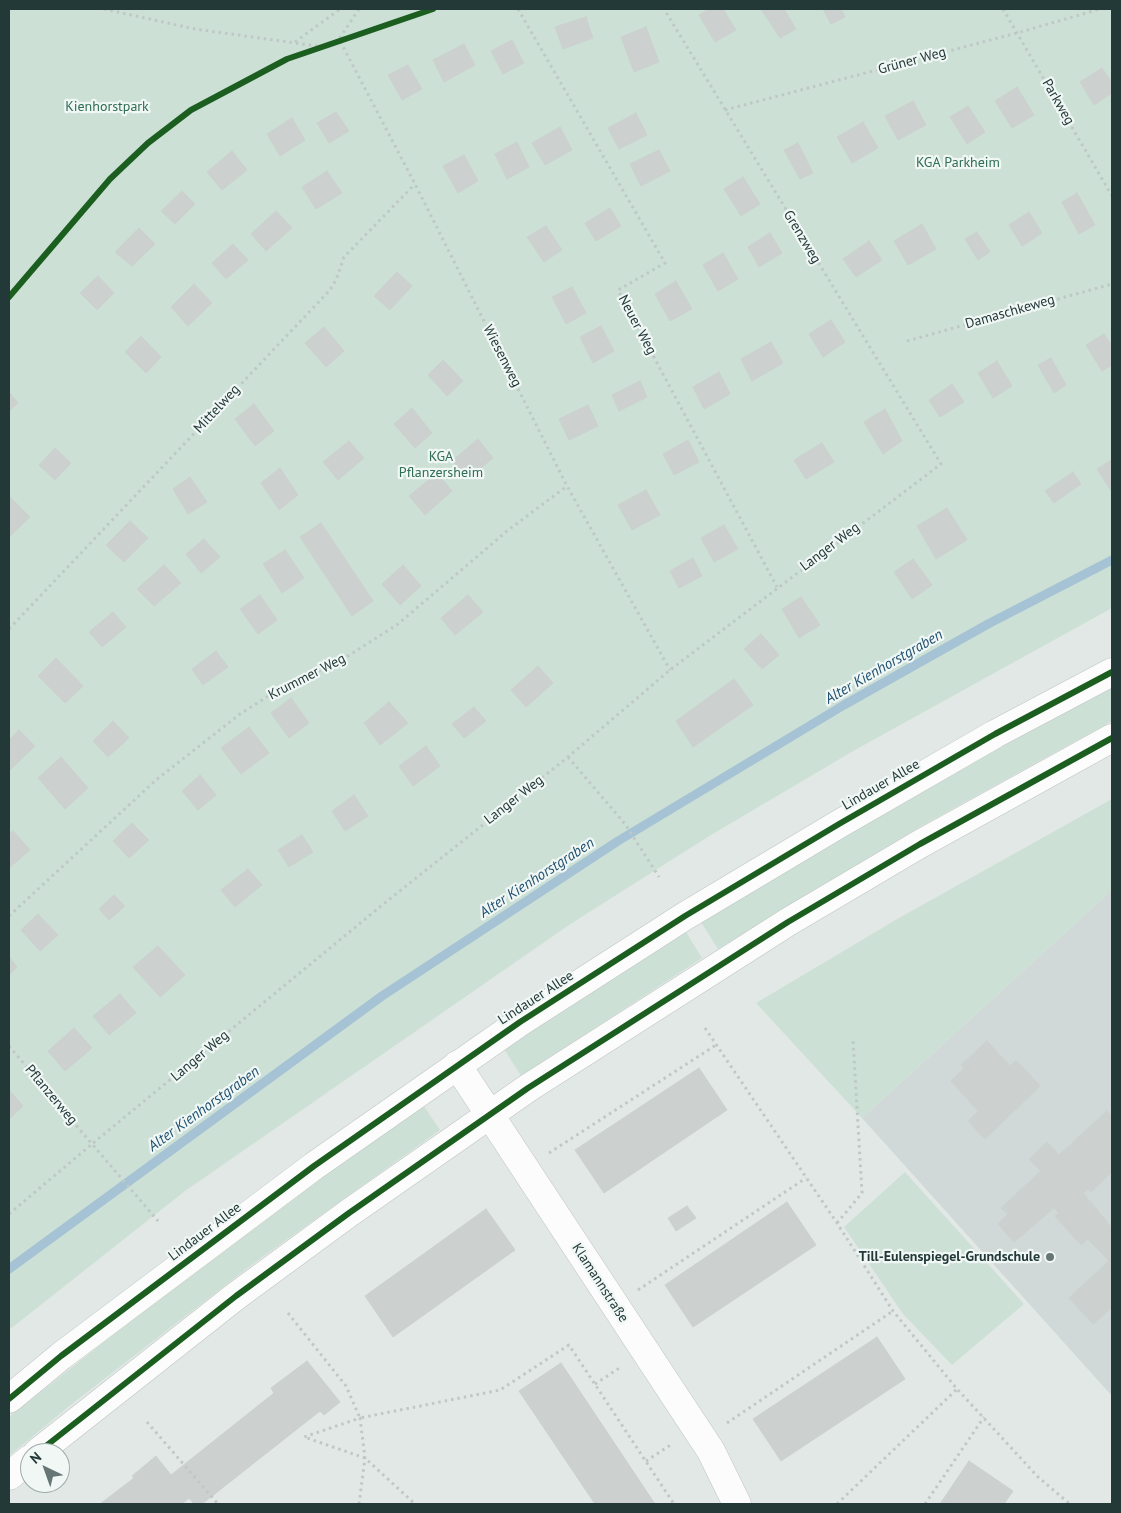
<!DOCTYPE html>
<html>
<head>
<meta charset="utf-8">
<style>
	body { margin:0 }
	#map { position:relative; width:1121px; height:1513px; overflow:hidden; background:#e2e8e6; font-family:"PT Sans",sans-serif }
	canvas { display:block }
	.frame { position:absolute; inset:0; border:10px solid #223938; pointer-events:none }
	.north { position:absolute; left:20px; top:1443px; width:50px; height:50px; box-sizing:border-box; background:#f0f7f5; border:1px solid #9eaba9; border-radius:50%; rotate:318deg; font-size:14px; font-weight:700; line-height:20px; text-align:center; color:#223938 }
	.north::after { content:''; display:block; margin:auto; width:18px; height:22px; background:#657675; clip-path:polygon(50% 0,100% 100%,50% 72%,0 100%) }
</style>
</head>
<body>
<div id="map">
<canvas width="1121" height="1513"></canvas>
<div class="frame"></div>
<div class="north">N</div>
</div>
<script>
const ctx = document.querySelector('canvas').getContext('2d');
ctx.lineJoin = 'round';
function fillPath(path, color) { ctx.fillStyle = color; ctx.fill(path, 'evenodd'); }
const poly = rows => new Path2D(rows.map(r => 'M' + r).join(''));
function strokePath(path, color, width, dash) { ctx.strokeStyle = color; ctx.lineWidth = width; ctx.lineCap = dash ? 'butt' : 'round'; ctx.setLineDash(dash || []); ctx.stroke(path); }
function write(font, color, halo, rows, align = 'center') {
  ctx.font = font + ' "PT Sans",sans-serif'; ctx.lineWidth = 4.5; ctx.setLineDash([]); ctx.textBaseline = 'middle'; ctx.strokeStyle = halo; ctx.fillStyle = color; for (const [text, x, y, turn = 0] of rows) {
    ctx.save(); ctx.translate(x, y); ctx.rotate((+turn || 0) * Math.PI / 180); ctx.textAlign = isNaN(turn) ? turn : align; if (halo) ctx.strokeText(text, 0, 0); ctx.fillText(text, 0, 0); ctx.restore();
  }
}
const built = poly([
	[1112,890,1112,1396,862,1118]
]);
const green = poly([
	[9,9,1112,9,1112,608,855,750,711,835,572,923,185,1191,9,1330],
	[1112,686,1112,721,923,825,718,949,701,922,765,882,984,756],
	[1112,799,1112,890,862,1118,756,1003,899,918],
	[686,932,702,958,521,1076,504,1049],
	[423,1105,440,1130,254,1263,68,1407,9,1456,9,1417,166,1293,330,1170],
	[905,1172,1024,1304,952,1365,903,1314,844,1227]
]);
const stream = poly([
	[9,1269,382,996,618,841,844,705,988,624,1112,560]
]);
const building = poly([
	[710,9,723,9,736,30,715,42,699,15,710,9],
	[761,9,784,9,796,29,780,38,761,9],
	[823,9,841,9,845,17,831,24,823,9],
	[586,17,593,38,563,49,555,27,586,17],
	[646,27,659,62,634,72,621,37,646,27],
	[512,40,524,63,503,74,491,51,512,40],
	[464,44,475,65,444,82,433,60,464,44],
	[408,65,422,89,402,100,388,75,408,65],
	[1102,68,1112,83,1112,93,1094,105,1080,82,1102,68],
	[1017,87,1034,115,1012,128,995,101,1017,87],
	[913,101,926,125,898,140,885,116,913,101],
	[968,106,985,132,967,144,950,117,968,106],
	[336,112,349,131,329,143,317,123,336,112],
	[636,113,647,135,619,149,608,128,636,113],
	[292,118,305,140,280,156,267,134,292,118],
	[863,122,878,148,852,163,837,137,863,122],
	[560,127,572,150,545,165,532,143,560,127],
	[517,142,529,167,507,179,495,154,517,142],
	[798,143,813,173,800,179,784,150,798,143],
	[659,150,670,171,641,186,630,164,659,150],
	[232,151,247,170,222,190,207,172,232,151],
	[464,155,478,181,458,193,443,166,464,155],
	[327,171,342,193,316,209,302,187,327,171],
	[743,177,760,204,741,216,724,189,743,177],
	[182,191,195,204,175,224,161,211,182,191],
	[1077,193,1095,225,1079,234,1062,202,1077,193],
	[610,208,621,226,596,241,585,223,610,208],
	[276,211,292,228,266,251,251,234,276,211],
	[1029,212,1042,233,1022,246,1009,225,1029,212],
	[922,224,936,249,908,265,894,241,922,224],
	[546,226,562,250,544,262,527,237,546,226],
	[139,228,155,244,132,266,115,252,139,228],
	[977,232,990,252,978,260,965,239,977,232],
	[770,233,782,253,759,267,748,247,770,233],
	[869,241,882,260,856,277,843,259,869,241],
	[233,244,248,260,226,279,212,263,233,244],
	[723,253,738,279,718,291,703,265,723,253],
	[397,272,412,286,390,310,374,296,397,272],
	[98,276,114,293,97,310,80,293,98,276],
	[676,281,692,309,670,321,655,294,676,281],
	[194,284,212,303,188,326,171,307,194,284],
	[572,287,586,313,566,324,552,297,572,287],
	[831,320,845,342,823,357,809,334,831,320],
	[601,326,614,351,593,363,580,337,601,326],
	[324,327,344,351,326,367,305,343,324,327],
	[1104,334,1112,346,1112,365,1102,371,1086,345,1104,334],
	[141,336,161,357,146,373,125,352,141,336],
	[771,342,783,363,752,381,741,359,771,342],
	[1051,358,1066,385,1054,393,1038,365,1051,358],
	[443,360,463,381,447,396,428,375,443,360],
	[997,361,1012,386,993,398,978,373,997,361],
	[719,372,730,394,704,409,693,387,719,372],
	[640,381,647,397,619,411,612,395,640,381],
	[952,384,964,402,940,417,929,400,952,384],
	[9,392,18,403,9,411,9,392],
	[254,404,274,431,255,446,235,419,254,404],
	[588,405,598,426,569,440,559,419,588,405],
	[412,408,432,433,415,448,394,424,412,408],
	[885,409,902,441,883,454,864,422,885,409],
	[478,439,493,458,467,479,452,461,478,439],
	[688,440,699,462,674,475,663,454,688,440],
	[349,441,364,458,338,480,323,462,349,441],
	[822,443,834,462,806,479,794,460,822,443],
	[55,448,71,463,55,480,39,465,55,448],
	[1110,461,1112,464,1112,492,1097,469,1110,461],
	[280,468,298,495,279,510,261,483,280,468],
	[1073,472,1081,484,1054,503,1045,491,1073,472],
	[437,473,452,491,425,515,409,496,437,473],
	[190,477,207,502,188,514,173,489,190,477],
	[646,490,660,515,632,530,618,505,646,490],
	[9,496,30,517,9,537,9,496],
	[947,508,967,540,936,559,917,526,947,508],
	[130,521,148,538,124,562,106,545,130,521],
	[321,523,373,601,352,616,300,537,321,523],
	[724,525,738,549,714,562,701,538,724,525],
	[204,539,220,557,201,573,186,554,204,539],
	[285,550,304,578,282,593,263,564,285,550],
	[693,558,702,576,679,588,670,571,693,558],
	[913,559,932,585,912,599,894,572,913,559],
	[164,565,181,583,154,606,137,589,164,565],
	[403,565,421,586,400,605,382,584,403,565],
	[260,595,277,620,258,634,240,609,260,595],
	[468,595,483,612,455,635,441,618,468,595],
	[801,597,820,625,799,638,782,609,801,597],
	[113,612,126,627,102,647,89,632,113,612],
	[761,634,779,655,762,669,744,649,761,634],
	[216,651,228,667,203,685,192,669,216,651],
	[56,658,83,686,65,703,38,676,56,658],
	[538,666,553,683,526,707,511,690,538,666],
	[734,679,753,705,693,747,676,721,734,679],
	[291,698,309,723,289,738,271,713,291,698],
	[389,702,408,723,380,745,364,723,389,702],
	[474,707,486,721,464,738,452,724,474,707],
	[113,721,129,738,108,757,93,741,113,721],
	[249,727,269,753,241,774,221,748,249,727],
	[19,730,35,746,10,770,9,740,19,730],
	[426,746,440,766,413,786,399,766,426,746],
	[61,757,88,788,65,809,38,778,61,757],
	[200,775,216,795,198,810,182,791,200,775],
	[354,795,368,816,345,831,332,811,354,795],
	[132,823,149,840,129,858,113,841,132,823],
	[13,831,30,850,9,868,9,834,13,831],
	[302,835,313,852,289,867,278,850,302,835],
	[248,869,262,885,235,907,221,890,248,869],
	[114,895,125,906,109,920,99,909,114,895],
	[38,914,58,935,40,951,21,930,38,914],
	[158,946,185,975,160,997,133,967,158,946],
	[9,957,17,967,9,975,9,957],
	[120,994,136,1013,109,1035,93,1016,120,994],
	[74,1028,92,1048,65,1071,48,1051,74,1028],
	[987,1041,1010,1066,1016,1060,1040,1086,985,1139,968,1121,978,1111,951,1081,964,1068,961,1065,987,1041],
	[699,1068,727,1110,604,1193,575,1150,699,1068],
	[9,1090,23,1106,9,1119,9,1090],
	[1107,1111,1112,1117,1112,1172,1091,1192,1088,1189,1083,1193,1112,1228,1112,1307,1093,1324,1069,1298,1109,1261,1088,1239,1081,1245,1055,1216,1059,1213,1054,1208,1014,1242,998,1224,1008,1214,1001,1208,1041,1171,1029,1159,1047,1142,1059,1155,1107,1111],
	[787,1202,816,1245,693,1327,665,1285,787,1202],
	[687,1206,696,1218,676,1231,668,1218,687,1206],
	[486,1209,515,1250,393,1337,365,1296,486,1209],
	[877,1337,905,1379,781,1461,753,1419,877,1337],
	[307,1361,340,1402,324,1415,320,1411,202,1504,194,1504,189,1498,182,1504,100,1504,134,1478,132,1476,156,1456,171,1475,274,1393,271,1388,307,1361],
	[561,1363,655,1504,595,1504,519,1391,561,1363],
	[969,1461,1013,1491,1004,1504,940,1504,969,1461]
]);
const path = poly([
	[104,9,195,29,317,46],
	[359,9,339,39,415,184,567,486,670,670],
	[518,9,665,263,618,290,777,587],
	[1003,9,1112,196],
	[295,42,340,9],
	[725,110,1017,33,1100,9],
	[9,297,110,179,148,143,191,110,287,59,433,9],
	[907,341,1112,284],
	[9,629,330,290,336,280,344,257,415,184],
	[568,757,625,824,659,877],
	[9,916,156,780,240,714,281,688,337,663,398,624,507,531,567,486],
	[705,1028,837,1223,893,1311,957,1389,1038,1477,1070,1504],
	[9,1046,92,1144,381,906,568,757,670,670,941,464,664,9],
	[549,1153,716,1045],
	[9,1214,92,1144,158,1221],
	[837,1223,862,1193,853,1040],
	[638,1290,806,1178],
	[288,1313,346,1386,360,1418,500,1390,569,1345,674,1504],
	[595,1384,621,1367],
	[147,1422,218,1504],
	[727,1423,893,1311],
	[646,1461,672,1444],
	[359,1504,365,1458,360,1418,304,1437,365,1458,415,1504],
	[837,1504,957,1389],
	[925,1504,984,1417]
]);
const street = poly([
	[457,1065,711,1451,737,1504]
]);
const secondary = poly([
	[9,1399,61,1356,314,1166,520,1022,685,916,839,824,995,734,1112,672],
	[37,1453,236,1296,349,1213,528,1088,788,922,920,844,1112,738],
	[9,1476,30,1459]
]);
const cycleway = poly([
	[9,297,110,179,148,143,191,110,287,59,433,9],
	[9,1399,61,1356,314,1166,520,1022,685,916,839,824,995,734,1112,672],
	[37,1453,236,1296,349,1213,528,1088,788,922,920,844,1112,738]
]);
const markers = [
	[1050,1257,5,"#657675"]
];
const streetNames = [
	["Grüner Weg",912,61,-15],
	["Parkweg",1058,102,60],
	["Grenzweg",802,237,59],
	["Damaschkeweg",1010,312,-16],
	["Neuer Weg",637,325,62],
	["Wiesenweg",502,356,63],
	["Mittelweg",217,409,-47],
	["Langer Weg",830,547,-37],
	["Krummer Weg",307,677,-27],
	["Lindauer Allee",881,785,-30],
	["Langer Weg",514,800,-38],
	["Lindauer Allee",536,998,-33],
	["Langer Weg",200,1056,-40],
	["Pflanzerweg",51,1095,50],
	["Lindauer Allee",205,1232,-37],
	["Klamannstraße",600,1283,57]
];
const parkNames = [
	["Kienhorstpark",107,107],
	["KGA Parkheim",958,163],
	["KGA",441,457],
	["Pflanzersheim",441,473]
];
const poiNames = [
	["Till-Eulenspiegel-Grundschule",1040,1257]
];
const waterNames = [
	["Alter Kienhorstgraben",884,667,-30],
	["Alter Kienhorstgraben",537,878,-33],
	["Alter Kienhorstgraben",204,1109,-36]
];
fillPath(built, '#d0d9d7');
fillPath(green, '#cce0d6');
strokePath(stream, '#a5c3d4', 9);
fillPath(building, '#ccd1d0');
strokePath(building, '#cbd1cf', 1);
strokePath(street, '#bfc4c3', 29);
strokePath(secondary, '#bfc5c4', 29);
strokePath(path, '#bfc8c7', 3, [2.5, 4]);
strokePath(street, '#fbfcfb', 28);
strokePath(secondary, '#fbfcfb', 28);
strokePath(cycleway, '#1b5e20', 6);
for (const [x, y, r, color] of markers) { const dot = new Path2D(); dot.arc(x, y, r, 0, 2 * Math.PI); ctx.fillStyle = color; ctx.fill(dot); strokePath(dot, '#f0f7f5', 2); }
write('14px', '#223938', '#f0f7f5', streetNames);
write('14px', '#2f6d54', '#f0f7f5', parkNames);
write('bold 14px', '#223938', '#f0f7f5', poiNames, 'right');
write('italic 15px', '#205170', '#f0f7f5', waterNames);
</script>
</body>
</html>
